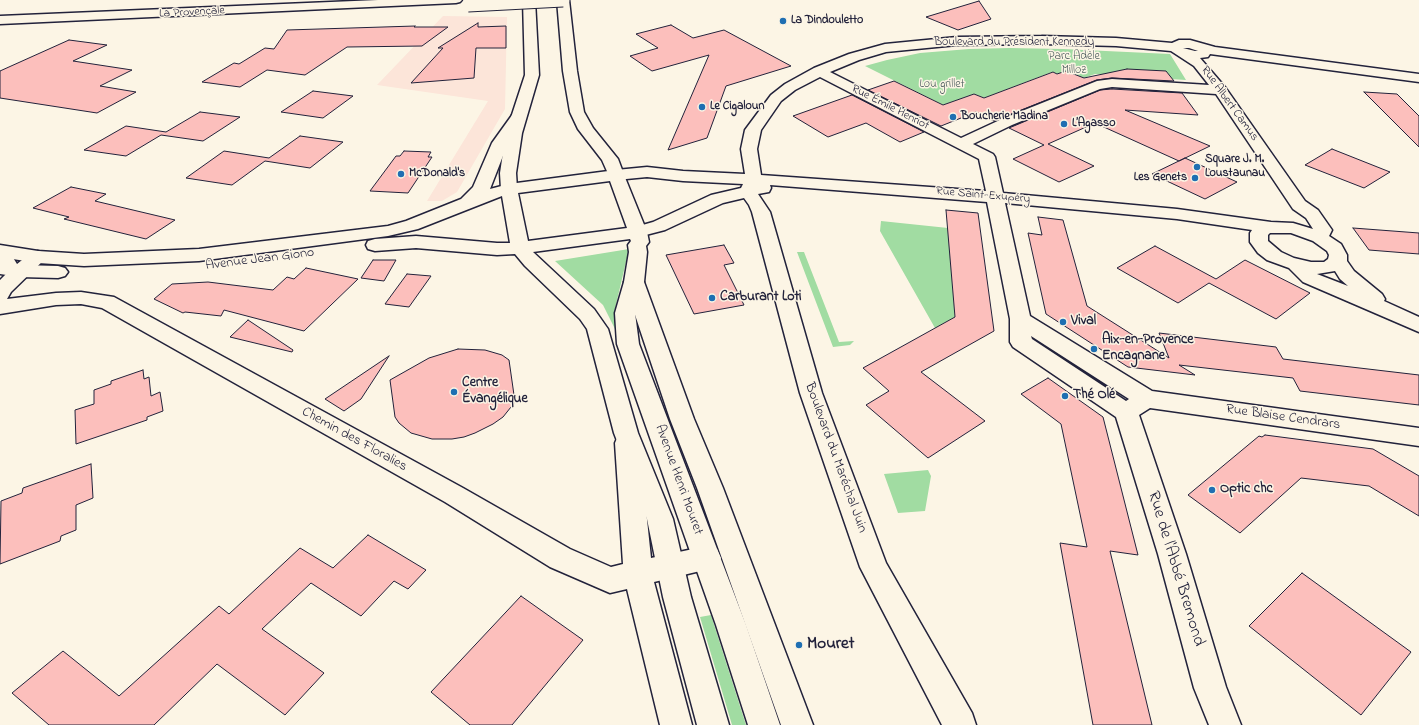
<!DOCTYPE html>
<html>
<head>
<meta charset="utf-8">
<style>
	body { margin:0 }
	canvas { display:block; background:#fcf5e5 }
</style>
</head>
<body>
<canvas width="1419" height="725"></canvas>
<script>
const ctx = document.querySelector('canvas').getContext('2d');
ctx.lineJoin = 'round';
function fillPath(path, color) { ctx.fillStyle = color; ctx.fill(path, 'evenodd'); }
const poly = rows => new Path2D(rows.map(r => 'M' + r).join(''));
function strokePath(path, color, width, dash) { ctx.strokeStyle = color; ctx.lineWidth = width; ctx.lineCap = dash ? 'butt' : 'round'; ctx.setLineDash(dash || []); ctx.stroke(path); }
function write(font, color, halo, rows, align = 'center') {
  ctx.font = font + ' "Indie Flower",sans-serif'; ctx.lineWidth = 3; ctx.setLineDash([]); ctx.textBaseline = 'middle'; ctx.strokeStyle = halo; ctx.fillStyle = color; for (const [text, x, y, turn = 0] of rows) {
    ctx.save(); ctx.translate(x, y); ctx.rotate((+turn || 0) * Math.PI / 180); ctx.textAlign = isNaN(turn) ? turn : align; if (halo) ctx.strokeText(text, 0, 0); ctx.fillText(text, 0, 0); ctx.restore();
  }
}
const built = poly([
	[443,16,507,17,505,109,457,192,442,201,427,201,488,101,377,85]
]);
const green = poly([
	[1009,48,1063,49,1170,54,1186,80,1095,74,1076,81,1052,72,984,98,974,94,943,105,865,66,887,60,920,53,969,49],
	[881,221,948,228,955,317,935,328,880,231],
	[629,249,614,313,618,328,615,329,603,305,555,261],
	[797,252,804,252,839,342,854,341,850,345,833,347],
	[928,470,931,476,925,511,898,513,884,474],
	[711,615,746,725,732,725,700,617]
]);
const building = poly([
	[979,1,991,19,958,30,926,17,979,1],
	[478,23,478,27,506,26,506,48,476,48,474,78,411,83,443,48,438,48,478,23],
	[671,25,693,38,724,30,791,66,726,86,707,138,668,150,709,55,652,71,630,56,658,48,636,34,671,25],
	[415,26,414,27,448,27,422,46,347,47,305,75,267,70,240,87,202,82,234,63,239,64,265,48,274,49,287,30,415,26],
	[69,40,107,45,73,61,132,70,100,86,136,92,97,113,0,98,0,71,69,40],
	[1127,69,1166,71,1174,81,1112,78,1097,80,994,121,976,112,941,126,868,90,894,81,943,105,974,94,984,98,1053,72,1057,74,1066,71,1084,78,1127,69],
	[1112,89,1182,93,1198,115,1125,110,1210,146,1179,161,1095,123,1048,144,1094,166,1059,182,1013,159,1044,145,1009,128,1100,90,1112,89],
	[313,91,353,96,323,118,281,112,313,91],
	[1364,92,1397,94,1419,116,1419,147,1364,92],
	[852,95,924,132,900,142,866,123,828,137,793,116,852,95],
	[200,112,240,117,203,141,161,135,126,156,84,150,126,126,166,132,200,112],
	[300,136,343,142,310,168,265,161,232,185,186,178,224,151,269,158,300,136],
	[1332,149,1390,172,1364,188,1305,165,1332,149],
	[404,151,431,152,428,157,432,157,408,193,370,191,396,156,400,156,404,151],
	[1185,158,1237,182,1205,199,1152,174,1185,158],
	[71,187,106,194,95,201,175,220,146,239,64,219,69,217,33,208,71,187],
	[946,210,978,213,994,331,921,372,985,421,928,458,866,405,889,391,863,368,955,317,946,210],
	[1038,217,1063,220,1087,306,1169,358,1159,333,1276,347,1283,359,1419,375,1419,405,1300,391,1293,378,1179,365,1195,375,1128,367,1046,314,1028,233,1042,235,1038,217],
	[1353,228,1419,233,1419,254,1369,250,1353,228],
	[724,245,734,263,724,265,744,305,694,314,666,255,724,245],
	[1155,246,1216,279,1245,260,1310,293,1276,319,1209,283,1178,303,1117,268,1155,246],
	[373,260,396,260,384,281,361,278,373,260],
	[306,268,358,279,304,331,224,310,221,316,185,312,183,313,154,299,172,284,208,282,273,290,287,277,294,279,306,268],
	[407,274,431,276,409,307,385,304,407,274],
	[248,320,293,350,292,352,230,337,248,320],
	[458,349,485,350,502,355,509,360,515,402,503,417,493,424,475,433,464,437,452,439,432,439,411,433,399,423,395,417,390,380,429,358,458,349],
	[389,356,361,399,344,411,325,399,389,356],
	[143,370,144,379,149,377,151,396,160,392,163,411,147,417,147,420,76,444,75,410,94,404,94,390,111,384,111,381,143,370],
	[1048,378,1103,417,1138,555,1110,551,1152,725,1093,725,1060,543,1087,547,1061,424,1021,394,1048,378],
	[1265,435,1373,449,1419,476,1419,516,1369,486,1301,478,1240,533,1188,495,1259,436,1262,437,1265,435],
	[91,464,93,498,76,505,76,530,61,536,60,541,0,564,1,501,22,493,23,488,91,464],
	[368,535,426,570,408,589,394,581,361,616,311,583,262,629,324,673,285,715,217,664,154,725,49,725,12,693,63,651,119,696,219,606,229,614,300,548,333,568,368,535],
	[1302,573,1411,652,1361,715,1249,626,1302,573],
	[521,596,583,640,512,725,470,725,431,692,521,596]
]);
const minor = poly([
	[1042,36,1116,38,1172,43,1179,40,1190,40,1215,47,1419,74,1419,82,1210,54,1208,57,1200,58,1225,87,1305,201,1318,210,1332,230,1329,236,1341,244,1347,255,1347,261,1354,271,1382,294,1385,299,1384,301,1419,317,1419,332,1303,282,1289,268,1267,260,1258,253,1250,242,1250,233,1252,230,1177,219,1005,203,1030,316,1152,391,1419,428,1419,446,1150,408,1139,415,1186,554,1226,687,1241,725,1209,725,1194,688,1158,554,1116,417,1013,347,1010,342,1010,319,987,202,770,185,771,188,769,192,758,194,770,212,822,393,886,563,972,713,976,725,942,725,860,567,800,393,752,212,749,205,744,198,723,203,665,230,638,237,632,236,629,232,632,228,653,222,711,195,741,188,743,184,683,181,647,177,616,180,610,178,608,175,610,172,616,170,647,167,683,171,745,174,741,149,745,130,771,95,785,84,814,68,849,54,885,44,957,37,1042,36],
	[1042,44,1116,46,1171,51,1194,66,1209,85,1112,79,1097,81,1002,119,961,138,830,72,859,60,886,52,957,45,1042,44],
	[1183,48,1189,48,1198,51,1195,51,1183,48],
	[820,77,979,159,986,191,761,175,757,149,761,130,781,101,795,90,820,77],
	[1112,87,1216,94,1293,209,1306,218,1313,229,1293,223,1271,222,1177,209,1003,193,995,157,993,154,973,144,1012,125,1100,89,1112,87],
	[1270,233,1291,233,1313,241,1327,251,1329,255,1328,259,1324,262,1311,262,1294,258,1281,252,1268,241,1268,235,1270,233],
	[1335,271,1340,279,1348,286,1317,274,1335,271],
	[1031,336,1129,399,1126,401,1032,339,1031,336],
	[0,246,7,248,17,264,31,253,38,251,45,253,47,257,11,292,7,299,56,293,81,292,114,297,463,488,570,549,611,567,623,564,615,443,618,436,627,434,636,436,639,443,651,558,707,546,717,549,721,558,717,567,654,582,692,725,660,725,627,589,610,593,550,567,445,502,102,308,81,304,56,305,0,314,0,280,6,274,3,273,0,268,0,246],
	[634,276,641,278,644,282,694,419,723,488,813,725,781,725,697,488,670,419,624,282,627,278,634,276]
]);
const secondary = poly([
	[520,110,525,111,527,114,508,143,490,189,509,184,616,170,622,172,624,175,647,232,649,242,646,246,647,252,644,282,635,313,639,344,746,625,780,725,748,725,716,625,617,344,615,313,624,282,629,252,628,245,631,241,630,239,533,252,594,309,608,329,638,433,673,519,691,597,729,725,697,725,663,597,647,519,614,433,587,329,580,319,525,266,515,254,497,255,416,248,375,251,368,249,366,245,368,241,375,239,416,236,497,243,510,243,502,196,418,229,388,236,199,261,84,266,38,263,0,257,0,245,38,251,84,254,199,249,388,226,406,221,461,199,473,187,492,143,515,111,520,110],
	[610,181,627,228,528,241,518,193,610,181],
	[0,262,20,265,58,266,65,268,68,272,65,276,58,278,20,277,0,274,0,262]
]);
const trunk = poly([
	[523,0,535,0,539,75,522,133,516,173,517,189,515,193,509,194,503,193,501,189,500,173,506,133,525,75,523,0],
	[557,0,569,0,577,71,584,112,593,128,618,159,624,175,622,178,616,180,610,178,602,160,578,129,570,112,563,71,557,0]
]);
const motorway = poly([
	[378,0,462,0,460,2,456,3,0,24,0,16,378,0]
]);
const motorwayBridge = poly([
	[468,5,563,0]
]);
const markers = [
	[783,21,4,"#1f6fb2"],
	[702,107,4,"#1f6fb2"],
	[953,117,4,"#1f6fb2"],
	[1064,124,4,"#1f6fb2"],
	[1197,167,4,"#1f6fb2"],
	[401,174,4,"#1f6fb2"],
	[1195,178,4,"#1f6fb2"],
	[712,298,4,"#1f6fb2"],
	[1063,322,4,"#1f6fb2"],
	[1094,349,4,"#1f6fb2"],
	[454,392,4,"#1f6fb2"],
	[1065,396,4,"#1f6fb2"],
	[1212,490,4,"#1f6fb2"],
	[799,645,4,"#1f6fb2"]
];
const farStreetnames = [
	["La Provençale",192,13,-3],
	["Boulevard du Président Kennedy",1014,43],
	["Rue Albert Camus",1229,104,54],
	["Rue Émile Henriot",890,108,27],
	["Rue Saint-Exupéry",983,196,5]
];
const farPoinames = [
	["La Dindouletto",791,21],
	["Le Cigaloun",710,107],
	["Boucherie Madina",961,117],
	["L’Agasso",1072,124],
	["Square J. M.",1205,160],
	["Loustaunau",1205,174],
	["McDonald's",409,174],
	["Les Genets",1187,178,"right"]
];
const farParknames = [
	["Parc Adèle",1074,57],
	["Milloz",1074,71],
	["Lou grillet",942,85]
];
const streetNames = [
	["Avenue Jean Giono",260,260,-7],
	["Rue Blaise Cendrars",1283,418,8],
	["Chemin des Floralies",354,440,29],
	["Boulevard du Maréchal Juin",835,458,70],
	["Avenue Henri Mouret",678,480,70]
];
const poiNames = [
	["Carburant Loti",720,298],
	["Vival",1071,322],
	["Aix-en-Provence",1102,341],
	["Encagnane",1102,357],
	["Centre",462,384],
	["Évangélique",462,400],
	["Thé Olé",1073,396],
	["Optic chc",1220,490]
];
const nearStreetnames = [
	["Rue de l'Abbé Bremond",1175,569,73]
];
const nearPoinames = [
	["Mouret",807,645]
];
fillPath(built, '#fce5d9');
fillPath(green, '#a1dca2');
fillPath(building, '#fcbfbc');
strokePath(building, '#22223b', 1);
strokePath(minor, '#22223b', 3);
strokePath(secondary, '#22223b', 3);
strokePath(trunk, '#22223b', 3);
strokePath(motorway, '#22223b', 3);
fillPath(minor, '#fcf5e5');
fillPath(secondary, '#fcf5e5');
fillPath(trunk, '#fcf5e5');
fillPath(motorway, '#fcf5e5');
strokePath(motorwayBridge, '#22223b', 15, []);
strokePath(motorwayBridge, '#fcf5e5', 13);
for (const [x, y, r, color] of markers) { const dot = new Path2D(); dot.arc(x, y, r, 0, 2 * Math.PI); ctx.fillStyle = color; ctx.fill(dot); strokePath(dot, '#fcf5e5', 1.5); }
write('12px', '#22223b', '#fcf5e5', farStreetnames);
write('bold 12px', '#22223b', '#fcf5e5', farPoinames, 'left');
write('12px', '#485a5a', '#fcf5e5', farParknames);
write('14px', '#22223b', '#fcf5e5', streetNames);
write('bold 14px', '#22223b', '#fcf5e5', poiNames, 'left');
write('17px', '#22223b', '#fcf5e5', nearStreetnames);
write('bold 17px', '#22223b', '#fcf5e5', nearPoinames, 'left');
</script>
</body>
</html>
